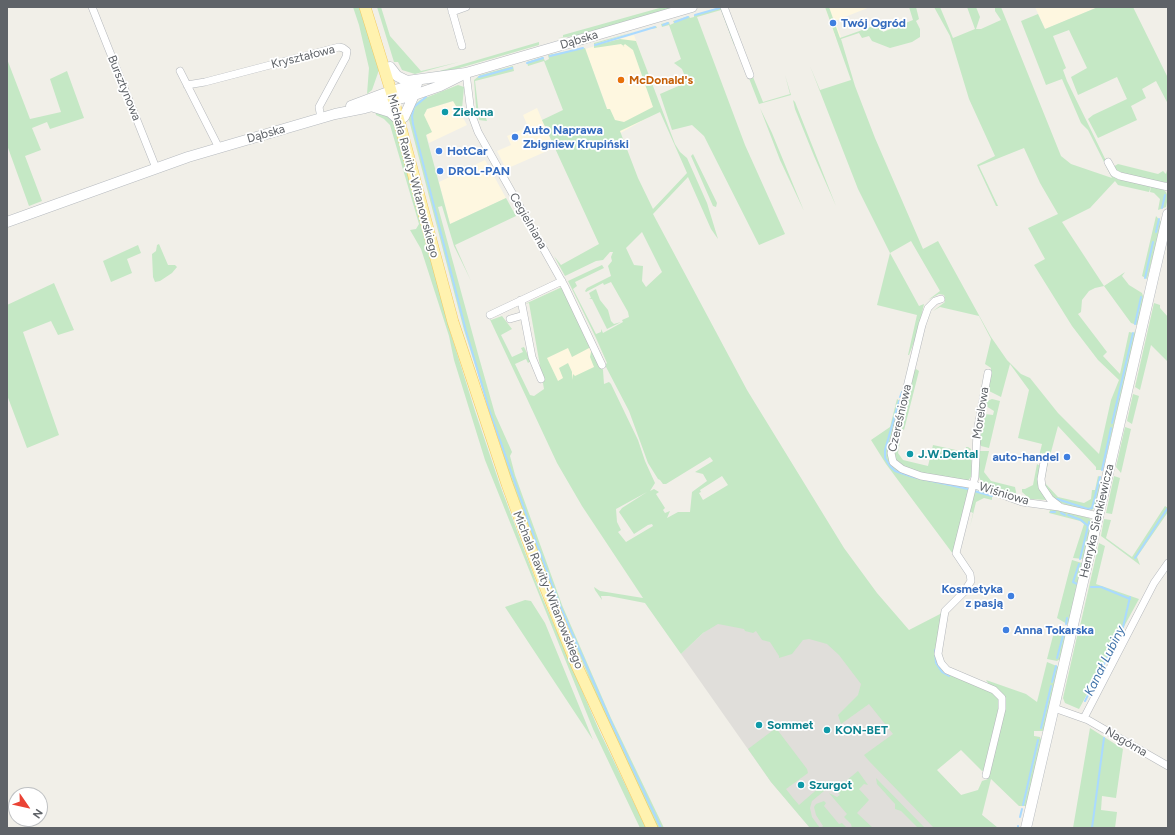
<!DOCTYPE html>
<html>
<head>
<meta charset="utf-8">
<style>
	body { margin:0 }
	#map { position:relative; width:1175px; height:835px; overflow:hidden; background:#f1efe8; font-family:Figtree,sans-serif }
	canvas { display:block }
	.frame { position:absolute; inset:0; border:8px solid #5f6368; pointer-events:none }
	.north { position:absolute; left:8px; top:787px; width:40px; height:40px; box-sizing:border-box; background:#fff; border:1px solid #bfc1c3; border-radius:50%; rotate:124deg; font-size:11px; font-weight:700; line-height:16px; text-align:center; color:#5f6368 }
	.north::after { content:''; display:block; margin:auto; width:14px; height:18px; background:#ea4335; clip-path:polygon(50% 0,100% 100%,50% 72%,0 100%) }
</style>
</head>
<body>
<div id="map">
<canvas width="1175" height="835"></canvas>
<div class="frame"></div>
<div class="north">N</div>
</div>
<script>
const ctx = document.querySelector('canvas').getContext('2d');
ctx.lineJoin = 'round';
function fillPath(path, color) { ctx.fillStyle = color; ctx.fill(path, 'evenodd'); }
const poly = rows => new Path2D(rows.map(r => 'M' + r).join(''));
function strokePath(path, color, width, dash) { ctx.strokeStyle = color; ctx.lineWidth = width; ctx.lineCap = dash ? 'butt' : 'round'; ctx.setLineDash(dash || []); ctx.stroke(path); }
function write(font, color, halo, rows, align = 'center') {
  ctx.font = font + ' Figtree,sans-serif'; ctx.lineWidth = 3.5; ctx.setLineDash([]); ctx.textBaseline = 'middle'; ctx.strokeStyle = halo; ctx.fillStyle = color; for (const [text, x, y, turn = 0] of rows) {
    ctx.save(); ctx.translate(x, y); ctx.rotate((+turn || 0) * Math.PI / 180); ctx.textAlign = isNaN(turn) ? turn : align; if (halo) ctx.strokeText(text, 0, 0); ctx.fillText(text, 0, 0); ctx.restore();
  }
}
const commercial = poly([
	[825,7,870,7,835,21,841,37,836,39],
	[1035,7,1098,7,1045,29],
	[634,35,661,110,617,135,585,49],
	[454,101,467,125,429,143,422,118,427,109],
	[537,108,554,148,506,169,497,151,511,145,507,136,528,127,523,115],
	[485,160,506,198,450,224,439,182],
	[561,287,599,367,545,392,543,378]
]);
const industrial = poly([
	[720,620,829,636,935,769,976,810,998,828,810,828,771,782,681,654,703,633]
]);
const green = poly([
	[353,7,360,7,379,70,372,90,367,94,369,68,359,25],
	[377,7,381,7,390,36,421,71,459,62,415,74,402,70,398,62,394,62],
	[663,7,675,7,575,36,558,38,563,37,563,35],
	[721,7,750,78,753,77,763,102,790,94,785,75,791,95,759,104,736,45,734,45,721,10,697,17,745,145,785,234,759,245,704,136,692,125,672,130,660,94,683,84,686,79,682,69,674,63,681,59,669,25,662,27,661,24,669,22,670,25,674,23,673,21,689,16,690,18,694,17,694,15],
	[825,7,829,7,840,38,876,25,880,25,883,32,913,20,909,7,916,7,919,19,916,21,920,29,920,37,912,42,890,48,872,41,869,36,862,38,859,33,841,39,855,86,875,138,923,249,938,241,991,337,1007,360,1021,374,1030,378,1058,413,1099,454,1111,400,1119,380,1098,360,1072,326,1034,265,1045,259,1028,228,1058,214,1040,183,1024,148,979,166,998,206,996,206,977,165,995,156,969,99,950,36,934,7,940,7,953,38,975,29,967,7,976,7,980,17,976,29,981,29,1001,20,995,11,995,7,1001,7,1061,156,1071,164,1112,178,1088,130,1081,123,1062,79,1046,85,1021,21,1038,14,1045,29,1098,7,1133,7,1168,78,1168,104,1156,81,1142,89,1146,98,1131,106,1137,120,1098,138,1088,119,1093,115,1127,99,1117,77,1078,95,1071,77,1087,68,1069,30,1053,36,1066,68,1063,70,1067,81,1113,175,1160,187,1166,192,1168,197,1166,207,1158,210,1160,199,1154,193,1150,192,1151,186,1149,192,1118,185,1115,181,1090,208,1062,222,1104,286,1125,272,1122,276,1129,285,1142,293,1144,299,1137,325,1131,323,1104,286,1095,288,1089,291,1082,300,1081,312,1078,314,1107,352,1103,356,1120,374,1129,332,1134,333,1135,331,1136,333,1103,470,1096,470,1096,467,1058,426,1047,467,1044,482,1058,497,1084,503,1091,499,1092,490,1095,490,1098,476,1100,477,1101,483,1095,507,1092,510,1072,507,1056,501,1043,484,1048,460,1045,454,1041,453,1041,457,1039,456,1042,444,1018,438,1029,390,1010,364,1001,397,989,391,991,368,985,364,991,339,979,316,940,307,933,311,945,302,945,299,944,295,939,294,928,300,940,291,911,241,890,253,919,306,924,304,916,342,914,342,909,355,908,355,917,315,877,305,890,253,858,189,810,66,820,90,851,80],
	[656,26,657,28,641,30,595,44,595,45,620,39,636,41,675,144,680,152,687,158,707,203,718,239,711,229,688,177,653,214,747,390,844,548,877,593,909,630,942,613,943,608,963,589,969,578,969,582,964,589,944,610,937,659,939,664,946,671,994,692,1001,701,985,770,982,771,961,750,937,770,961,795,978,790,982,781,988,779,1004,709,1005,700,1003,694,990,686,986,680,1026,694,1037,702,1047,662,1059,667,1046,727,1043,731,1034,731,1034,736,1040,737,1042,742,1028,806,1019,806,991,779,982,815,998,828,934,828,869,761,864,755,893,734,869,704,841,724,838,715,858,695,861,684,839,655,827,644,809,639,803,640,792,654,779,658,779,656,770,642,762,640,756,631,753,633,745,631,744,629,718,624,703,633,681,654,645,603,609,596,601,596,602,600,595,590,594,587,600,591,643,598,582,506,557,463,486,311,491,320,502,316,512,329,501,335,512,357,523,352,521,348,524,347,531,361,528,363,526,359,515,364,530,395,534,396,544,389,529,303,525,304,562,287,591,347,572,357,568,348,547,358,558,381,563,378,559,368,568,363,572,372,572,380,573,374,575,376,594,367,590,357,591,352,593,351,599,366,601,366,603,370,604,384,609,382,611,384,638,440,645,461,655,483,650,491,654,489,659,492,656,494,665,508,663,510,665,513,670,511,667,518,678,512,690,512,692,492,707,481,703,474,695,472,713,461,710,457,666,484,663,484,660,480,658,479,648,463,629,411,605,365,607,363,596,338,568,281,602,265,604,268,575,282,577,286,573,289,596,334,601,332,601,329,603,333,623,322,622,320,629,317,628,312,611,282,604,285,603,283,586,292,585,291,587,288,611,276,608,266,612,261,611,257,613,252,610,252,603,260,596,261,565,276,554,256,561,265,599,244,542,120,563,110,544,61,528,66,527,62,543,57,545,61,549,59,548,55,585,48,607,109,610,109,615,120,624,122,653,107,633,50,625,44,623,46,625,47,621,44,594,48,594,43],
	[660,112,687,173,653,209,638,178,620,131],
	[642,232,662,272,646,287,642,281,643,266,634,265,626,248],
	[722,476,728,485,703,500,699,493,701,492,700,490],
	[647,492,622,508,619,512,634,534,648,525,652,524,653,526,626,542,618,532,621,530,617,522,616,509],
	[539,42,539,45,456,69,426,75],
	[7,59,30,119,61,112,50,79,67,71,84,118,50,129,47,122,32,128,41,150,25,156,42,201,29,206,7,145],
	[513,66,514,71,475,81,479,115,481,118,486,118,487,121,479,120,476,107,474,80,480,75],
	[458,85,464,87,462,109,459,111,453,101,427,109,424,115,432,132,426,135,450,224,506,198,516,216,455,245,471,281,454,246,442,206,438,207,478,354,495,414,512,452,510,456,515,475,562,605,611,718,664,828,658,828,642,795,597,697,546,574,511,479,464,330,408,116,415,104,420,100],
	[793,100,795,102,836,206,814,156,795,109],
	[760,108,772,133,804,211,780,160],
	[375,110,391,117,395,125,450,331,475,411,500,485,540,592,598,728,646,828,640,828,593,729,485,460,454,360,449,336,421,249,410,230,416,229,419,224,390,125,384,119,376,115],
	[693,154,717,203,716,207,713,206,691,156],
	[1118,164,1158,174,1163,171,1166,174,1168,166,1168,182,1160,183,1116,171,1113,167],
	[1156,216,1162,223,1147,279,1142,276],
	[159,244,168,265,175,265,177,267,172,273,160,281,155,282,153,277,152,254,156,251,157,245],
	[138,245,141,253,127,259,132,273,111,282,103,261],
	[54,283,74,330,58,335,51,321,23,332,59,435,27,448,7,395,7,305],
	[596,289,600,300,608,310,611,321,614,324,621,322,607,329,592,299,589,299,591,298,589,293],
	[1154,303,1160,305,1160,308,1168,317,1168,360,1167,361,1151,345,1140,390,1135,387],
	[916,369,919,371,904,430,901,428,914,371],
	[1133,394,1139,396,1132,424,1127,421],
	[897,399,900,401,888,450,891,463,952,484,970,488,956,558,886,464,871,440,890,427],
	[992,399,1000,401,989,448,981,446,979,442,982,416,985,414,993,415,994,411,986,406,987,401],
	[1125,427,1131,429,1121,473,1116,467],
	[900,442,898,453,903,460,928,466,933,445,965,452,966,447,968,447,971,449,972,475,968,481,910,471,896,460,894,451],
	[980,451,989,451,984,472,991,481,1015,487,1017,497,985,485,981,481,978,475],
	[1037,464,1040,466,1047,500,1030,499,1022,492,1022,489,1025,489,1033,485],
	[1114,476,1120,478,1112,514,1106,513],
	[975,490,995,496,992,495,992,500,984,498,976,502,970,527,973,513,969,511],
	[1165,506,1168,508,1168,512,1137,557,1140,565,1101,536,1104,519,1111,520,1106,538,1132,557],
	[1054,509,1089,518,1092,521,1083,559,1073,558,1084,524,1080,521,1049,513,1050,510],
	[1099,543,1105,546,1096,584,1139,599,1079,709,1065,703,1063,698,1078,632,1085,633,1085,628,1080,626],
	[1072,560,1082,563,1070,623,1067,624,1057,618],
	[525,600,531,601,545,623,593,740,505,607],
	[1055,628,1067,634,1062,658,1057,661,1047,659],
	[776,728,807,769,808,773,786,789,793,798,799,805,821,786,825,788,824,791,812,801,810,808,812,817,820,828,810,828,771,782,748,749],
	[1090,728,1123,749,1116,798,1102,796,1101,810,1117,812,1115,828,1073,828],
	[858,771,868,785,864,784,859,789,869,800,857,813,873,828,852,828,851,824,844,817,847,814,829,793,837,797,840,795,835,790],
	[876,778,877,779,925,828,918,828,901,811,895,809,895,804,877,784],
	[824,801,826,803,824,806,839,824,842,823,847,828,821,828,823,826,816,815,814,807,816,804]
]);
const stream = poly([
	[695,15,720,8],
	[675,22,688,17],
	[663,25,668,23],
	[595,45,655,27],
	[550,56,583,48],
	[527,63,543,58],
	[479,77,512,68],
	[426,97,414,107,412,116,413,124,466,331,490,412,535,539,561,608,612,724,661,828],
	[1162,208,1165,195],
	[1156,232,1159,219],
	[1145,278,1153,242],
	[1135,324,1141,297],
	[900,397,902,392],
	[899,401,885,450,885,458,890,466,895,471,913,477,968,489],
	[1112,423,1133,333],
	[1102,470,1111,428],
	[974,491,992,496],
	[1057,499,1088,509,1092,508,1100,477],
	[1051,512,1055,512],
	[1061,513,1065,515],
	[1068,515,1081,520,1088,526],
	[1135,558,1167,509],
	[1080,559,1089,522],
	[1077,584,1073,582,1079,564],
	[1091,587,1101,587,1130,599],
	[1066,624,1067,618],
	[935,650,936,663,942,672,949,676],
	[1057,658,1064,632],
	[1052,682,1056,666],
	[1085,701,1123,627,1130,597],
	[1041,728,1051,686],
	[1023,805,1038,740],
	[1020,817,1022,809],
	[1018,828,1018,826],
	[1092,828,1104,738]
]);
const street = poly([
	[92,7,156,168],
	[451,7,462,46],
	[724,7,750,75],
	[452,12,466,7],
	[180,71,219,148],
	[466,73,471,113,478,132,565,287,602,365],
	[187,85,205,82,339,47,343,48,347,51,346,57,319,107,321,118],
	[1108,162,1114,173,1120,176,1168,187],
	[941,299,935,301,928,308,922,325,891,453,893,462,902,469,921,476,975,485,1022,502,1059,507,1098,516],
	[521,300,532,357,541,379],
	[490,315,562,281],
	[510,319,524,315],
	[1044,462,1041,479,1042,487,1050,499,1059,506],
	[1054,708,1088,720,1168,766],
	[1084,718,1154,583,1168,563],
	[986,775,1002,709,1002,698,994,690,947,670,941,663,938,654,945,611,964,592,971,581,970,574,956,553,975,477,977,432,988,373]
]);
const secondary = poly([
	[390,67,397,76,407,81,466,73,692,7],
	[351,106,391,91,417,84],
	[374,107,390,112,398,119],
	[404,117,414,95],
	[7,222,188,157,335,114,365,108,414,95,440,86,466,73],
	[1026,828,1168,214]
]);
const primary = poly([
	[365,7,391,91,453,322,507,484,540,574,577,666,652,828]
]);
const markers = [
	[833,23,4,"#3f7fe0"],
	[621,80,4,"#e8710a"],
	[445,112,4,"#0f9aa8"],
	[515,137,4,"#3f7fe0"],
	[439,151,4,"#3f7fe0"],
	[440,171,4,"#3f7fe0"],
	[910,454,4,"#0f9aa8"],
	[1067,457,4,"#3f7fe0"],
	[1011,596,4,"#3f7fe0"],
	[1006,630,4,"#3f7fe0"],
	[759,725,4,"#0f9aa8"],
	[827,730,4,"#0f9aa8"],
	[801,785,4,"#0f9aa8"]
];
const shopNames = [
	["Twój Ogród",841,23],
	["Auto Naprawa",523,130],
	["Zbigniew Krupiński",523,144],
	["HotCar",447,151],
	["DROL-PAN",448,171],
	["auto-handel",1059,457,"right"],
	["Kosmetyka",1003,589,"right"],
	["z pasją",1003,603,"right"],
	["Anna Tokarska",1014,630]
];
const streetNames = [
	["Dąbska",579,40,-17],
	["Kryształowa",303,57,-14],
	["Bursztynowa",124,88,68],
	["Dąbska",266,134,-16],
	["Michała Rawity-Witanowskiego",413,176,75],
	["Cegielniana",528,221,60],
	["Morelowa",981,413,-81],
	["Czereśniowa",900,418,-77],
	["Wiśniowa",1004,494,17],
	["Henryka Sienkiewicza",1097,521,-77],
	["Michała Rawity-Witanowskiego",548,590,68],
	["Nagórna",1126,742,30]
];
const foodNames = [
	["McDonald's",629,80]
];
const cultureNames = [
	["Zielona",453,112],
	["J.W.Dental",918,454],
	["Sommet",767,725],
	["KON-BET",835,730],
	["Szurgot",809,785]
];
const waterNames = [
	["Kanał Lubiny",1105,661,-64]
];
fillPath(commercial, '#fef7e0');
fillPath(industrial, '#e0deda');
fillPath(green, '#c5e8c5');
strokePath(stream, '#aadaff', 2);
strokePath(street, '#b5b8bc', 8);
strokePath(secondary, '#b6babf', 11);
strokePath(primary, '#f2c960', 12);
strokePath(street, '#fff', 7);
strokePath(secondary, '#fff', 10);
strokePath(primary, '#fff2af', 11);
for (const [x, y, r, color] of markers) { const dot = new Path2D(); dot.arc(x, y, r, 0, 2 * Math.PI); ctx.fillStyle = color; ctx.fill(dot); strokePath(dot, '#fff', 1.5); }
write('bold 12px', '#366cbe', '#fff', shopNames, 'left');
write('12px', '#5f6368', '#fff', streetNames);
write('bold 12px', '#c56008', '#fff', foodNames, 'left');
write('bold 12px', '#0d838f', '#fff', cultureNames, 'left');
write('italic 13px', '#4174aa', '#fff', waterNames);
</script>
</body>
</html>
